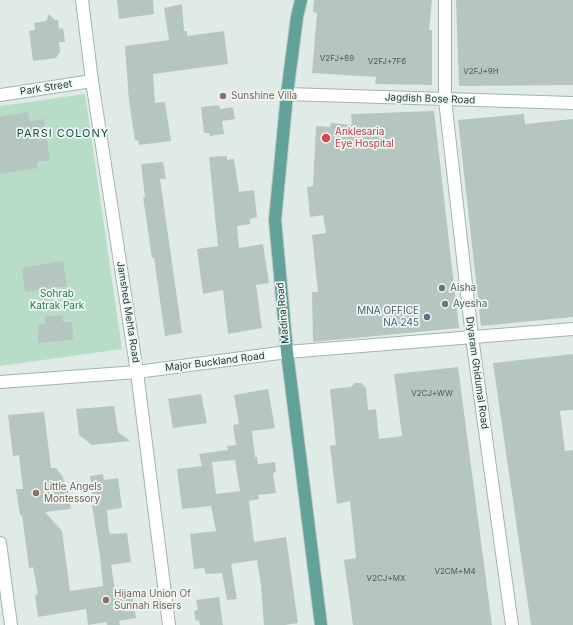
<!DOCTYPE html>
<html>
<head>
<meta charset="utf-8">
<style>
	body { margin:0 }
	canvas { display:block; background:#e0ebe8 }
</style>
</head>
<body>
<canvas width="573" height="625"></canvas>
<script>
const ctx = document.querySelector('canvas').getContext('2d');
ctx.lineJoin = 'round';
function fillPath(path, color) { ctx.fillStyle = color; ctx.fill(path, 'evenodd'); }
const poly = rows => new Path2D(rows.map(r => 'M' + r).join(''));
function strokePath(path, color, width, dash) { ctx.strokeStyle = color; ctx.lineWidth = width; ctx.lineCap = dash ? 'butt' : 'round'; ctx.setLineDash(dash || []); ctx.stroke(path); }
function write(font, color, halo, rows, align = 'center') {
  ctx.font = font + ' Inter,sans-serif'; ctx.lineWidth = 3.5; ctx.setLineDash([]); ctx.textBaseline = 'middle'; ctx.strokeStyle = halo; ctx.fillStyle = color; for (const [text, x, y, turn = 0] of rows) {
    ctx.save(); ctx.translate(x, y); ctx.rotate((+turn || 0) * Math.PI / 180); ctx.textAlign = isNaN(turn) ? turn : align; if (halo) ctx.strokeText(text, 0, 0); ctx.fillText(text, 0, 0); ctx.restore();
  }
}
const green = poly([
	[85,94,122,349,0,366,0,106]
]);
const building = poly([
	[117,0,153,0,154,14,119,19],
	[314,0,432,0,429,30,432,30,432,85,375,84,376,77,312,73,317,13,313,12],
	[456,0,573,0,573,85,459,86],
	[182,4,184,31,187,31,187,36,224,31,228,64,153,74,155,103,165,102,171,141,139,145,138,140,135,141,129,101,125,46,169,40,164,8],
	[49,14,55,20,58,20,59,29,63,28,65,42,59,42,60,52,56,58,33,61,29,31,35,30,34,23,46,21],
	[219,105,220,109,233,107,235,119,222,121,224,134,210,136,209,133,204,133,201,107],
	[434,111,459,328,313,342,312,292,318,292,312,235,326,233,323,215,310,217,307,187,313,186,316,126,330,127,331,123,352,125,351,114],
	[28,112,30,121,44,119,50,160,37,162,38,168,0,174,0,117],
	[524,114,525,124,573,119,573,317,481,326,458,120],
	[227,156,227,160,234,159,239,192,254,190,257,217,250,219,250,224,237,226,239,248,263,244,269,283,256,285,262,328,228,334,223,290,203,294,197,249,218,246,209,157],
	[163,162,166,179,160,179,182,333,165,336,154,258,152,258,143,197,145,197,141,164],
	[63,261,67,286,25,292,22,268],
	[62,315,63,322,72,322,73,340,38,343,38,325,45,324,45,317],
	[573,354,573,410,560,411,565,451,573,450,573,625,531,625,493,363],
	[458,367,492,625,353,625,344,560,356,558,350,501,337,504,330,446,336,445,330,389,351,387,355,383,361,383,366,388,368,410,376,409,379,439,402,436,394,374],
	[268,389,275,428,252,431,255,457,257,457,258,464,275,462,276,472,273,473,276,493,258,495,259,499,249,501,254,542,286,537,298,623,285,625,264,625,261,585,257,560,231,564,237,599,227,600,222,573,206,574,204,568,194,569,190,534,216,531,211,506,182,509,177,469,202,466,199,454,228,450,227,446,236,445,233,425,239,424,234,395],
	[235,460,240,491,216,494,212,462],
	[201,394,207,423,173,428,168,399],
	[114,406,118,432,130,441,92,445,79,435,76,409],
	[44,412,51,468,56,468,63,477,64,485,67,485,71,509,45,512,62,531,70,591,103,586,100,556,92,505,94,505,90,476,103,474,104,480,118,478,122,508,107,510,109,532,110,532,110,534,127,533,131,562,111,565,115,590,131,589,136,618,119,621,120,625,107,625,107,622,88,625,86,609,38,617,35,595,38,594,33,567,29,568,22,515,20,515,16,489,23,489,19,455,13,456,8,415],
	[219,597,223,625,200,625,199,620,196,621,194,611,198,610,196,600]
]);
const minor = poly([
	[82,0,92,81,137,372,169,625],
	[445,0,445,100,472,337,512,625],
	[287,94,573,103],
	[0,95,92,81],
	[0,382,137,372,287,352,573,329],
	[0,543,11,625]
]);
const major = poly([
	[301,0,297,17,287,94,275,220,287,352,321,625]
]);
const markers = [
	[223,96,4,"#8d6e63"],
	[326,138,5,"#e0444e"],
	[442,288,4,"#6b7280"],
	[445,304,4,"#6b7280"],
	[427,317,4,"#5c6f8a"],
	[36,493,4,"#8d6e63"],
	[106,600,4,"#8d6e63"]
];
const numberNames = [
	["V2FJ+69",337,59],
	["V2FJ+7F6",387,62],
	["V2FJ+9H",481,72],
	["V2CJ+WW",432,394],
	["V2CM+M4",455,572],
	["V2CJ+MX",386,579]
];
const streetNames = [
	["Park Street",46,88,-9],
	["Jagdish Bose Road",430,99,2],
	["Jamshed Mehta Road",128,312,81],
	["Madina Road",283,313,-95],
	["Major Buckland Road",215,362,-7],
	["Diyaram Ghidumal Road",477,373,82]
];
const educationNames = [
	["Sunshine Villa",231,96],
	["Little Angels",44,487],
	["Montessory",44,499],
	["Hijama Union Of",114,594],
	["Sunnah Risers",114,606]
];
const healthNames = [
	["Anklesaria",335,132],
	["Eye Hospital",335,144]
];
const worshipNames = [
	["Aisha",450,288],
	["Ayesha",453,304]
];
const parkNames = [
	["Sohrab",57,294],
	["Katrak Park",57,306]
];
const serviceNames = [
	["MNA OFFICE",419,311],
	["NA 245",419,323]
];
const neighbourhoodNames = [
	["PARSI COLONY",63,134]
];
fillPath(green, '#b8ddc7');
fillPath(building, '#b5c6c1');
strokePath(minor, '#a3b3b0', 14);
strokePath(major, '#c1c8c7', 14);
strokePath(minor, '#fff', 12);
strokePath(major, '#63a29a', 12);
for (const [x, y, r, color] of markers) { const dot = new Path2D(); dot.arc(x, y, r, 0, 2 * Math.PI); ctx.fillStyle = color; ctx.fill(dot); strokePath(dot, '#f0f8f5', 1.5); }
write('8px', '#455e5a', null, numberNames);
write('10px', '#203c38', '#f0f8f5', streetNames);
write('10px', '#785e54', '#f0f8f5', educationNames, 'left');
write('10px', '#be3a42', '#f0f8f5', healthNames, 'left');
write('10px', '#5b616d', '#f0f8f5', worshipNames, 'left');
write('10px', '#29744f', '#f0f8f5', parkNames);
write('10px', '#4e5e75', '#f0f8f5', serviceNames, 'right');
ctx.letterSpacing = '1px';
write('11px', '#1c4e48', '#f0f8f5', neighbourhoodNames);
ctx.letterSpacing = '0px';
</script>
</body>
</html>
